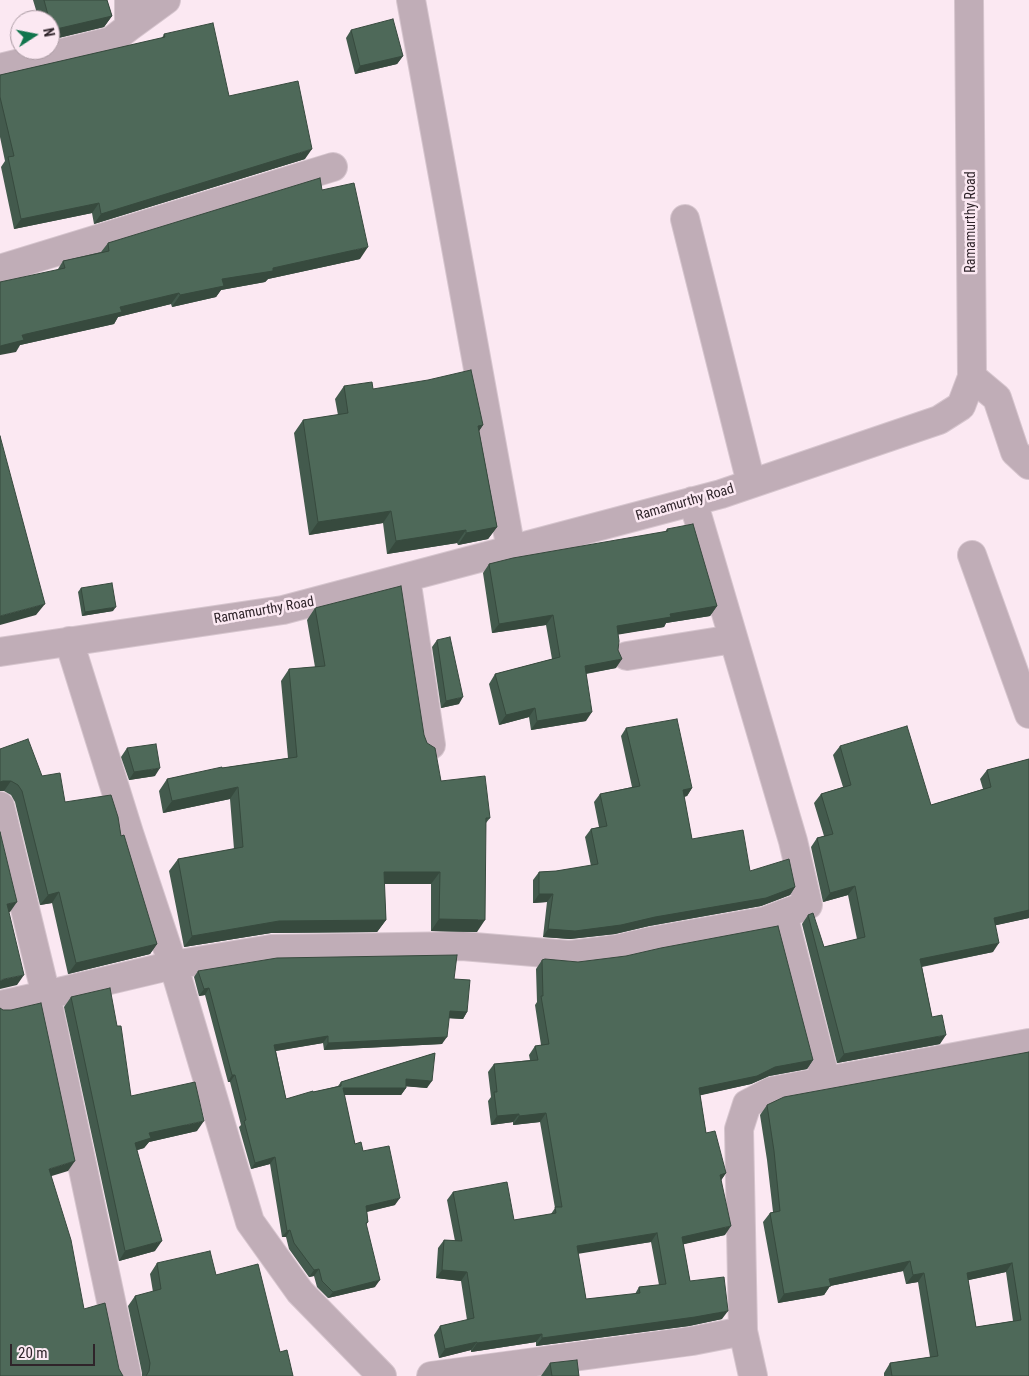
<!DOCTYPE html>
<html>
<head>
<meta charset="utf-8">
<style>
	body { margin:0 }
	#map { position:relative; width:1029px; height:1376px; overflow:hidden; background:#fbe8f2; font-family:"Roboto Condensed",sans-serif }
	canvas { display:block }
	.north { position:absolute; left:10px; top:10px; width:50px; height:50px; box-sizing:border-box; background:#fbe8f2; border:1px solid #a99aa2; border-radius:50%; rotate:79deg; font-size:14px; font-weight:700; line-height:20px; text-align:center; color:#2f242a }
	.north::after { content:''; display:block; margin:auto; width:18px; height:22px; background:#11754d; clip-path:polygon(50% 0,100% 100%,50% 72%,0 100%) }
	.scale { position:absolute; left:10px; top:1344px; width:85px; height:22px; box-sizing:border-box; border:2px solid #2f242a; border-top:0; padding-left:6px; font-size:15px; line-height:18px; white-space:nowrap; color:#2f242a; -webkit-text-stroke:4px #fbe8f2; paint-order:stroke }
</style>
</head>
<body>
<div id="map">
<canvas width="1029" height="1376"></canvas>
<div class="north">N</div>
<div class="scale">20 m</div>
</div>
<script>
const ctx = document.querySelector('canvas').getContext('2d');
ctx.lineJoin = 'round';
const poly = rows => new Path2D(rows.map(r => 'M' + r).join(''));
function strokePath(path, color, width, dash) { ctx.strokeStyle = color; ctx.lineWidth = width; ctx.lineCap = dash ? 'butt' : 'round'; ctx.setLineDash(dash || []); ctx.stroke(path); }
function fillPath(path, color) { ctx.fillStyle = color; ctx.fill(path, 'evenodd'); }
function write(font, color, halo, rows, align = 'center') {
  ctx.font = font + ' "Roboto Condensed",sans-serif'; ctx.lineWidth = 5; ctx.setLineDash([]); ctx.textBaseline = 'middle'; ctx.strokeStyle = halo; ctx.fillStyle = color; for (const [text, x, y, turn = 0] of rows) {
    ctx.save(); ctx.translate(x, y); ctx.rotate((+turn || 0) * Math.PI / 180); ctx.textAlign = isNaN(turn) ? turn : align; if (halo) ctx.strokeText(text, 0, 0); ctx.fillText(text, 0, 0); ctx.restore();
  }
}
const minor = poly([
	[411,0,511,550],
	[129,27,166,0],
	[0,68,111,41,129,27,129,0],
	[685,219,751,483],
	[0,269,333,167],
	[972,377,997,398,1015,452,1029,465],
	[693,501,793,841,808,905,783,914],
	[972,555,1029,714],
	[406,578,431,745],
	[69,641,129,833,178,980,250,1222,300,1292,382,1376],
	[0,652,283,610,721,494,939,420,961,406,972,377,969,0],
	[627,656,733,639],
	[0,806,46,995,127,1376],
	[0,1005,46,995,173,965,271,949,462,946,570,955,618,949,652,941,765,921,783,914,826,1081],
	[743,1331,753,1376],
	[431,1376,692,1341,743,1331,739,1129,747,1104,772,1091,1029,1043]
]);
const wall = poly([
	[33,0,107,0,112,16,104,27,50,40,50,20,39,20],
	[351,30,403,56,397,64,355,74,346,38],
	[164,34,229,96,305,159,94,224,92,213,14,229,1,167,5,161,0,137,0,75,162,38],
	[322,190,360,259,268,279,265,282,221,290,216,297,172,307,171,304,118,317,114,324,20,345,16,352,58,269,63,261,101,252,108,243],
	[344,386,373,389,483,425,479,431,497,527,488,539,458,545,457,543,387,554,383,523,309,535,294,433,303,420,338,415,335,399],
	[667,529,717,606,710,616,666,623,664,627,618,634,616,668,586,674,586,721,531,730,529,717,499,725,489,684,495,674,552,659,546,625,492,633,483,573,489,564,665,532],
	[81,588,113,611,82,616,78,592],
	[315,608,424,735,441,781,490,818,486,823,477,932,431,931,431,884,384,884,386,920,377,932,271,933,184,947,169,871,178,859,234,849,230,799,163,813,159,791,167,779,222,768,288,758,281,681,289,669,315,667,307,620],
	[437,640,459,704,441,708,432,647],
	[626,728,692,788,687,796,684,797,692,839,750,871,795,887,790,895,761,906,649,926,615,934,570,939,543,937,547,902,533,903,533,880,539,872,556,871,591,866,585,837,591,829,599,827,594,802,600,794,632,787,621,736],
	[840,746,931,805,983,789,980,779,987,770,1029,759,1029,918,996,925,993,952,922,967,932,1017,940,1044,837,1063,802,924,808,915,824,947,857,939,848,895,823,902,811,847,817,838,824,836,814,803,821,794,843,787,833,755],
	[127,748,155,776,129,780,121,757],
	[0,749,42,776,65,802,121,836,157,944,150,954,68,974,52,903,40,905,15,802,11,795,4,791,0,791],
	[542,960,813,1060,807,1069,769,1076,751,1084,700,1095,706,1133,726,1173,721,1180,725,1235,683,1244,690,1281,722,1319,689,1326,536,1346,536,1342,471,1352,471,1350,439,1358,434,1335,440,1326,467,1320,461,1281,436,1278,438,1248,444,1240,455,1241,447,1200,453,1192,514,1220,551,1214,555,1208,540,1122,513,1125,513,1122,491,1125,488,1101,491,1097,488,1072,494,1064,530,1060,529,1055,535,1046,541,1045,535,1005,537,1002,536,969],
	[651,1242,659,1285,639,1287,635,1294,586,1299,578,1253],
	[198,971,454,979,467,1012,463,1019,449,1018,442,1044,324,1050,323,1043,276,1051,286,1099,338,1086,341,1082,435,1053,427,1088,406,1086,406,1088,401,1095,344,1095,355,1144,363,1151,395,1205,367,1212,368,1222,366,1225,375,1287,328,1298,317,1287,314,1276,309,1277,289,1249,286,1237,282,1237,270,1164,251,1169,239,1127,241,1125,230,1082,228,1082,205,995,199,996,194,977],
	[71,997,117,1026,131,1096,197,1131,149,1142,144,1148,137,1150,155,1251,119,1261,64,1007],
	[1029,1052,1029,1376,884,1376,884,1373,890,1363,930,1357,918,1282,906,1284,903,1271,830,1286,824,1295,778,1303,763,1222,770,1213,773,1212,767,1160,760,1115,767,1105],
	[1006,1272,1013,1321,976,1327,968,1280],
	[157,1263,216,1275,280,1352,293,1376,142,1376,142,1373,128,1306,135,1296,153,1292,150,1274],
	[550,1363,579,1376,541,1376]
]);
const shadedWall = poly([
	[112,16,104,27,50,40,50,34,52,30],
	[403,56,397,64,355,74,360,66],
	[312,149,305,159,94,224,101,214],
	[99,203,92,213,14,229,21,219],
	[368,247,360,259,268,279,265,282,221,290,216,297,172,307,180,295,222,279,273,268],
	[179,293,171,304,118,317,114,324,20,345,16,352,0,355,0,346,22,335,120,307],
	[483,425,475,437,478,426],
	[391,511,383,523,309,535,318,522],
	[497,527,488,539,458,545,466,533],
	[466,530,457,543,387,554,396,541],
	[45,604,36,615,0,625,0,616],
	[717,606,710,616,666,623,664,627,610,636,617,626,670,614],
	[116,607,113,611,82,616,85,612],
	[553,615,546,625,492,633,499,624],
	[622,659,616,668,578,675,585,666],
	[463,697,459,704,441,708,446,701],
	[535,708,529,717,499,725,506,715],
	[592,712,586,721,531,730,537,721],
	[160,768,155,776,129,780,134,772],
	[3,781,11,781,4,791,0,791,0,782],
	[238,787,230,799,163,813,172,801],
	[692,788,687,796,677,798,683,790],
	[384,872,440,872,431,884,376,884],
	[855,886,848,895,823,902,830,893],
	[795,887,790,895,761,906,649,926,615,934,570,939,543,937,548,929,655,917],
	[59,892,52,903,40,905,48,895],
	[539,894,553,894,547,902,533,903],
	[17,902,10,912,0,914,7,904],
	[1029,910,1029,918,988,927,994,918],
	[439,919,485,920,477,932,431,931],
	[386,920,377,932,271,933,184,947,192,936,279,921],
	[999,943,993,952,914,968,920,959],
	[157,944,150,954,68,974,76,963],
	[24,975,17,985,0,989,0,981,4,979],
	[209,988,205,995,199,996,204,989],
	[450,1011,467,1012,463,1019,445,1018],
	[946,1035,940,1044,837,1063,844,1054],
	[328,1036,323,1043,269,1052,274,1045],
	[447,1037,442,1044,324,1050,328,1043],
	[813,1060,807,1069,769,1076,751,1084,693,1097,699,1088,775,1067],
	[232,1075,235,1075,230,1082,228,1082],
	[406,1079,432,1081,427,1088,401,1086],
	[343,1088,406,1088,401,1095,338,1095],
	[546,1113,540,1122,513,1125,519,1116],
	[519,1114,513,1122,491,1125,497,1116],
	[204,1121,197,1131,149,1142,144,1148,128,1153,135,1143,149,1133],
	[275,1157,270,1164,251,1169,255,1163],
	[75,1161,68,1171,42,1179,49,1169],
	[726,1173,720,1182,720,1175],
	[400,1198,395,1205,361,1213,366,1206],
	[731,1226,725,1235,676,1246,682,1237],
	[290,1230,286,1237,282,1237,287,1231],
	[657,1233,651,1242,571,1255,577,1246],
	[162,1241,155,1251,119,1261,125,1251],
	[910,1261,903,1271,830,1286,824,1295,778,1303,784,1294,829,1279],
	[1012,1263,1006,1272,960,1282,967,1273],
	[319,1269,314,1276,309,1277,314,1270],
	[442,1270,467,1272,461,1281,436,1278],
	[924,1273,918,1282,906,1284,913,1275],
	[380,1280,375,1287,328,1298,333,1292],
	[728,1311,722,1319,689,1326,536,1346,542,1338],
	[542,1334,536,1342,471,1352,477,1343],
	[477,1342,471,1350,439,1358,445,1349]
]);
const building = poly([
	[44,0,107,0,112,16,52,30,44,0],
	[393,19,403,56,360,66,351,30,393,19],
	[213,23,229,96,298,81,312,149,101,214,99,203,21,219,8,157,14,156,0,97,0,75,165,37,164,34,213,23],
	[320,178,322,190,354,183,368,247,273,268,273,271,222,279,224,286,180,295,179,293,120,307,122,312,22,335,24,340,0,346,0,282,65,268,63,261,109,251,108,243,320,178],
	[471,370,483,425,478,426,497,527,466,533,466,530,396,541,391,511,318,522,303,420,348,413,344,386,372,382,373,389,428,380,471,370],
	[0,436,45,604,0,616,0,436],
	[693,524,717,606,670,614,671,617,617,626,619,641,618,650,622,659,585,666,592,712,537,721,535,708,506,715,495,674,560,657,553,615,499,624,489,564,513,558,668,531,667,529,693,524],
	[112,583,116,607,85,612,81,588,112,583],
	[401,586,424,735,427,743,435,748,441,781,485,776,490,818,486,818,485,920,439,919,440,872,384,872,386,920,279,921,192,936,178,859,243,847,238,787,172,801,167,779,222,767,222,768,297,757,289,669,325,666,315,608,401,586],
	[450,637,463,697,446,701,437,640,450,637],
	[677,719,692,788,683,790,692,839,743,830,750,871,789,859,795,887,766,898,655,917,621,925,575,931,548,929,553,894,539,894,539,872,556,871,598,864,591,829,607,826,600,794,640,786,626,728,677,719],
	[907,726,931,805,991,787,987,770,1029,759,1029,910,994,918,999,943,920,959,932,1017,942,1015,946,1035,844,1054,808,915,813,913,824,947,865,937,855,886,830,893,817,838,833,834,821,794,851,785,840,746,907,726],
	[28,739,42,776,60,773,65,802,111,795,118,817,121,836,124,835,157,944,76,963,59,892,48,895,22,791,18,785,11,781,3,781,0,782,0,749,28,739],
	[156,744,160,768,134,772,127,748,156,744],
	[0,832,17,902,7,904,24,975,4,979,0,981,0,832],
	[778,926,813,1060,775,1067,757,1076,699,1088,706,1133,715,1131,726,1173,720,1175,731,1226,682,1237,690,1281,724,1277,728,1311,695,1317,542,1338,542,1334,477,1343,477,1342,445,1349,440,1326,474,1318,467,1272,442,1270,444,1240,462,1241,453,1192,507,1182,514,1220,556,1213,555,1207,562,1207,546,1113,519,1116,519,1114,497,1116,494,1092,497,1092,494,1064,538,1060,535,1046,549,1044,541,996,543,996,542,960,545,959,578,962,626,956,661,948,778,926],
	[657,1233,666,1284,639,1287,640,1293,586,1299,577,1246,657,1233],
	[457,955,454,979,470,980,467,1012,450,1011,447,1037,328,1043,328,1036,274,1045,286,1099,313,1091,313,1092,341,1086,341,1082,435,1053,432,1081,406,1079,406,1088,343,1088,355,1144,361,1142,363,1151,389,1146,400,1198,366,1206,368,1222,366,1223,380,1280,333,1292,322,1281,319,1269,314,1270,294,1243,290,1230,287,1231,275,1157,255,1163,244,1121,246,1120,235,1075,232,1075,209,988,204,989,198,971,277,958,457,955],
	[110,988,117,1026,121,1026,131,1096,195,1082,204,1121,149,1133,151,1138,135,1143,162,1241,125,1251,71,997,110,988],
	[41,1003,75,1161,49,1169,71,1240,84,1309,105,1303,119,1369,123,1376,0,1376,0,1008,3,1010,11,1010,41,1003],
	[1029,1052,1029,1376,892,1376,890,1363,938,1356,924,1273,913,1275,910,1261,829,1279,831,1286,784,1294,770,1213,780,1211,774,1151,767,1105,784,1097,1029,1052],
	[1012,1263,1021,1320,976,1327,967,1273,1012,1263],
	[210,1251,216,1275,258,1264,280,1352,287,1350,293,1376,146,1376,149,1371,150,1363,135,1296,161,1289,157,1263,210,1251],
	[577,1360,579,1376,552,1376,550,1363,577,1360]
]);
const streetNames = [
	["Ramamurthy Road",971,222,-90],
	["Ramamurthy Road",685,503,-16],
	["Ramamurthy Road",264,611,-10]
];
strokePath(minor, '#d6c5ce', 30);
strokePath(minor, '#c0adb7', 28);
fillPath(wall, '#435a4d');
fillPath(shadedWall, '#374a3e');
fillPath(building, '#4e6959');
strokePath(building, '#374a3e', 1);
write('14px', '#2f242a', '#fbe8f2', streetNames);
</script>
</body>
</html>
